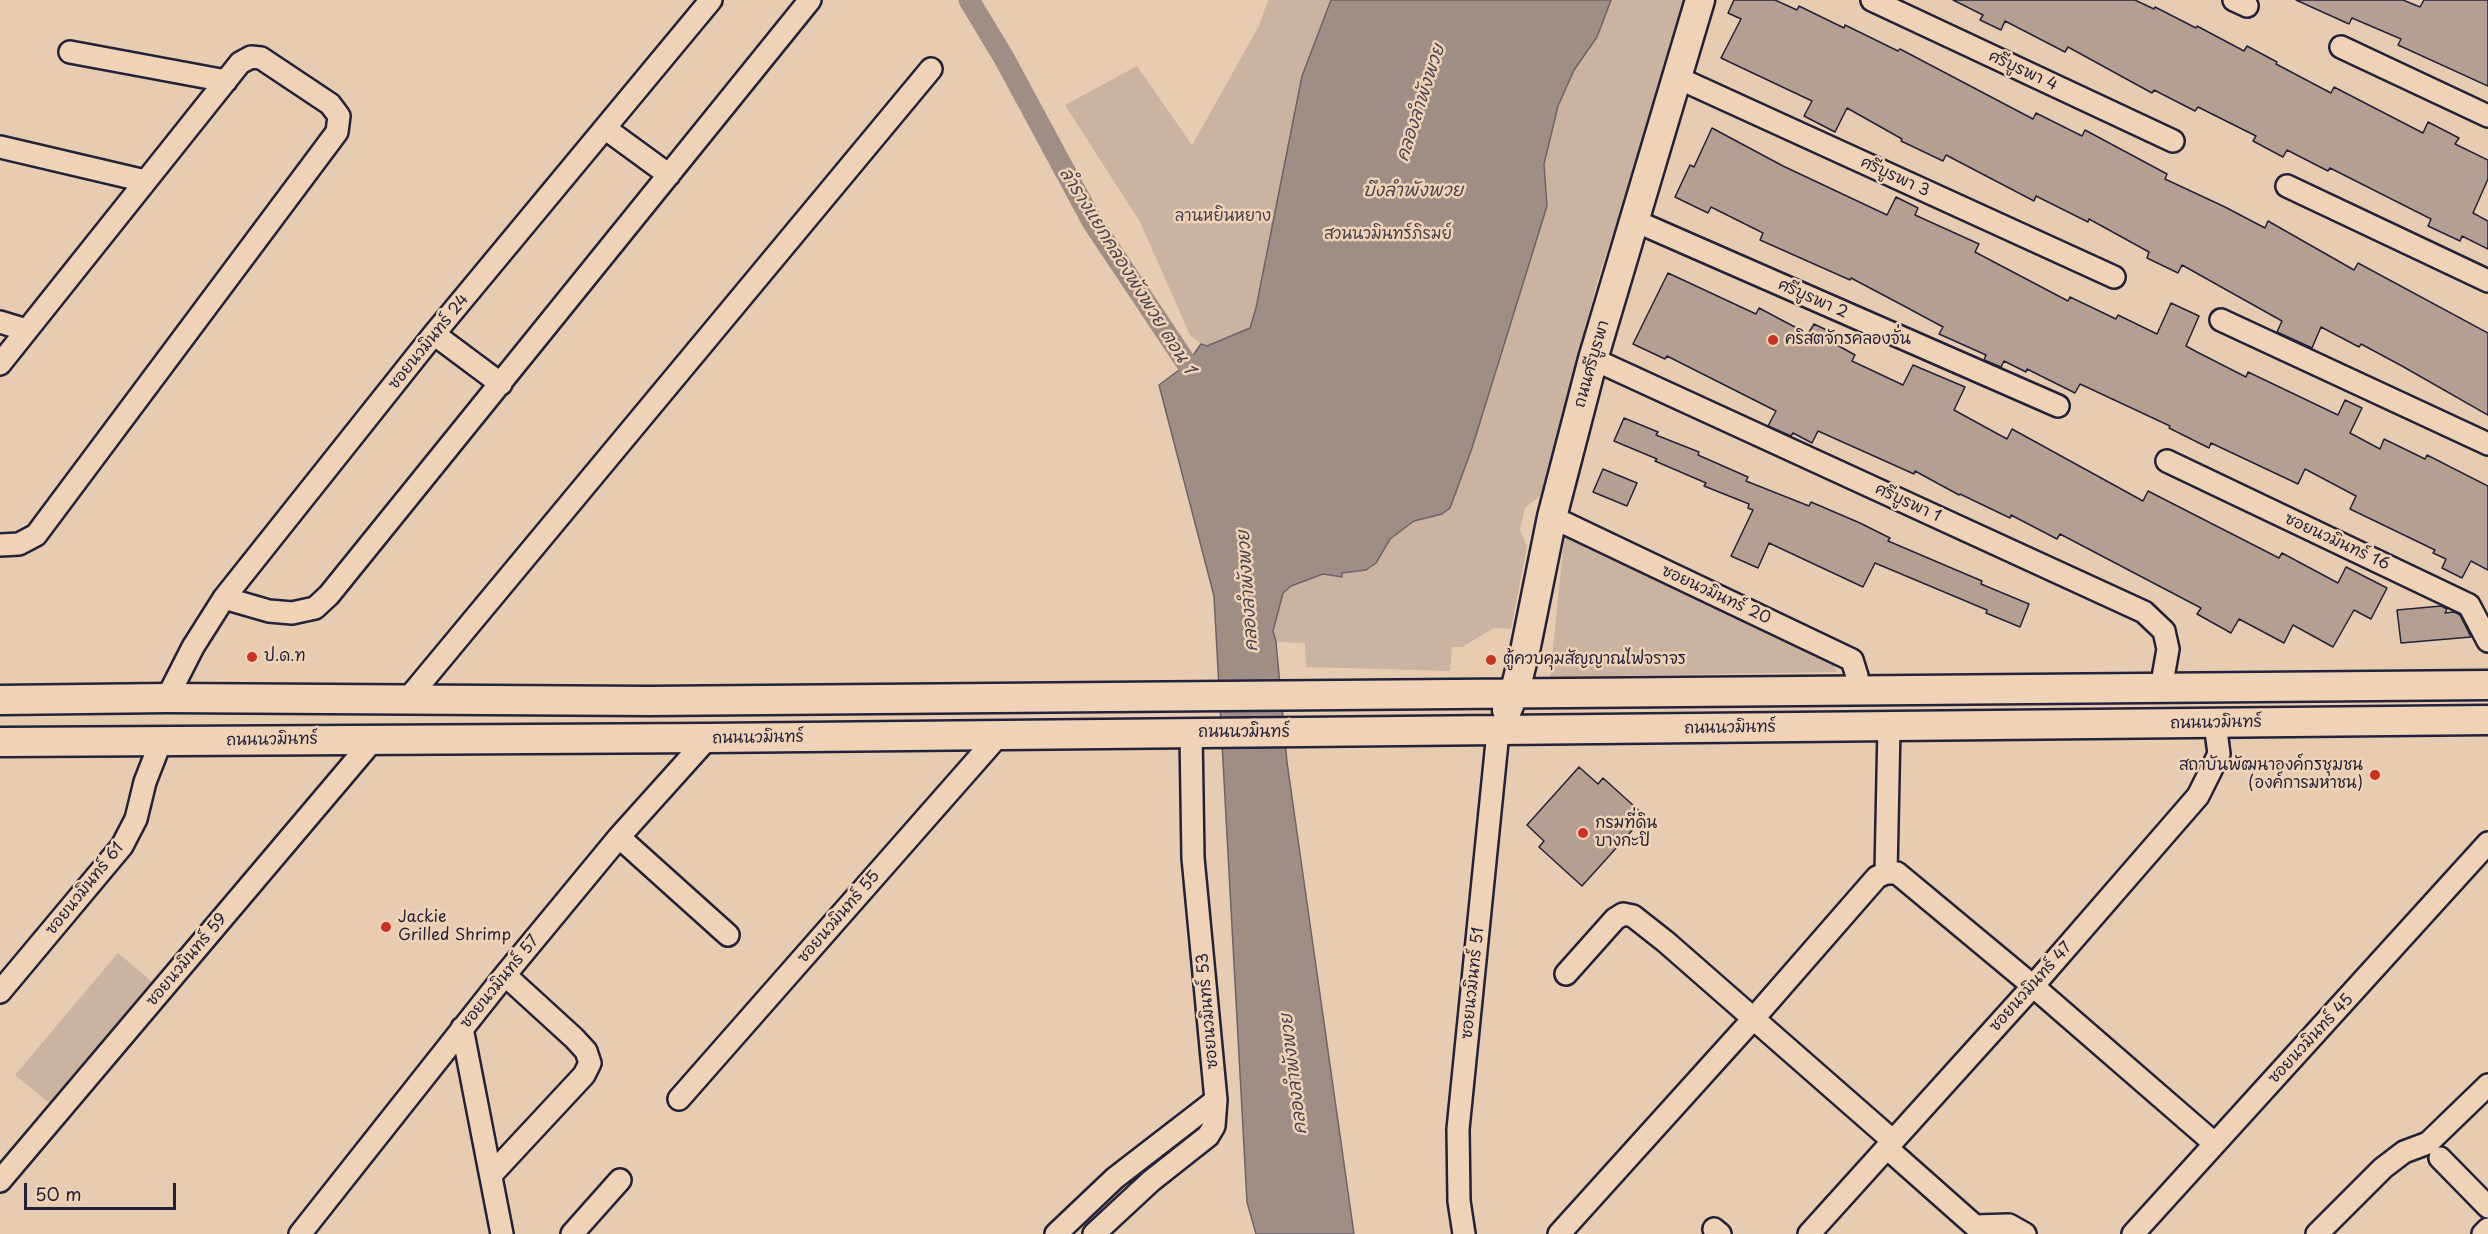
<!DOCTYPE html>
<html>
<head>
<meta charset="utf-8">
<style>
	body { margin:0 }
	#map { position:relative; width:2488px; height:1234px; overflow:hidden; background:#e8ccb2; font-family:"Playpen Sans",sans-serif }
	canvas { display:block }
	.scale { position:absolute; left:24px; top:1183px; width:152px; height:27px; box-sizing:border-box; border:3px solid #22223b; border-top:0; padding-left:8px; font-size:18px; line-height:21px; white-space:nowrap; color:#22223b; -webkit-text-stroke:4px #f0d3b7; paint-order:stroke }
</style>
</head>
<body>
<div id="map">
<canvas width="2488" height="1234"></canvas>
<div class="scale">50 m</div>
</div>
<script>
const ctx = document.querySelector('canvas').getContext('2d');
ctx.lineJoin = 'round';
function fillPath(path, color) { ctx.fillStyle = color; ctx.fill(path, 'evenodd'); }
const poly = rows => new Path2D(rows.map(r => 'M' + r).join(''));
function strokePath(path, color, width, dash) { ctx.strokeStyle = color; ctx.lineWidth = width; ctx.lineCap = dash ? 'butt' : 'round'; ctx.setLineDash(dash || []); ctx.stroke(path); }
function write(font, color, halo, rows, align = 'center') {
  ctx.font = font + ' "Playpen Sans","Playpen Sans Thai",sans-serif'; ctx.lineWidth = 5; ctx.setLineDash([]); ctx.textBaseline = 'middle'; ctx.strokeStyle = halo; ctx.fillStyle = color; for (const [text, x, y, turn = 0] of rows) {
    ctx.save(); ctx.translate(x, y); ctx.rotate((+turn || 0) * Math.PI / 180); ctx.textAlign = isNaN(turn) ? turn : align; if (halo) ctx.strokeText(text, 0, 0); ctx.fillText(text, 0, 0); ctx.restore();
  }
}
const green = poly([
	[1268,0,1687,0,1596,286,1541,495,1525,508,1520,530,1527,546,1511,629,1494,628,1462,647,1452,647,1450,671,1306,667,1305,643,1276,642,1273,632,1283,593,1201,344,1190,335,1140,222,1065,105,1137,66,1192,145,1259,26],
	[1565,530,1829,655,1837,672,1550,677],
	[118,953,156,985,54,1107,15,1075]
]);
const water = poly([
	[1331,0,1611,0,1597,37,1574,70,1558,106,1544,164,1547,206,1472,448,1450,508,1442,514,1414,521,1390,539,1376,563,1366,570,1342,573,1342,577,1323,574,1291,586,1283,593,1273,631,1276,642,1287,762,1354,1234,1256,1234,1247,1202,1214,596,1159,385,1187,364,1201,344,1207,346,1250,328,1256,308,1302,76,1331,0]
]);
const canal = poly([
	[969,0,1004,58,1093,223,1187,364,1199,389]
]);
const building = poly([
	[1734,0,1775,0,1797,10,1799,6,1844,28,1845,25,1898,51,1900,49,2033,119,2036,113,2082,136,2085,130,2167,174,2165,179,2225,207,2265,228,2268,221,2354,270,2358,263,2488,333,2488,415,2402,366,2361,344,2359,347,2321,327,2312,348,2277,332,2282,321,2182,265,2178,273,2147,258,2149,252,2089,219,2088,222,2036,196,2034,201,1946,155,1943,161,1901,141,1902,139,1847,108,1835,132,1804,116,1812,101,1721,58,1741,19,1728,13,1734,0],
	[1953,0,2135,0,2154,9,2155,7,2196,28,2197,26,2244,51,2247,46,2277,62,2276,64,2331,93,2334,87,2423,133,2428,122,2459,138,2455,144,2488,160,2488,179,2473,213,2488,221,2488,249,2462,236,2460,241,2428,226,2431,219,2330,168,2328,171,2287,150,2283,157,2253,141,2256,136,2198,107,2195,111,2154,90,2152,93,2068,47,2065,52,2005,21,2001,30,1980,20,1983,15,1953,0],
	[2296,0,2403,0,2420,7,2424,0,2488,0,2488,86,2398,45,2401,39,2352,18,2349,24,2296,0],
	[1712,128,1783,166,1887,215,1896,197,1918,208,1915,215,1979,244,1975,252,2068,301,2070,297,2116,319,2118,315,2157,334,2171,303,2199,316,2186,346,2197,352,2246,377,2248,372,2338,415,2345,400,2362,408,2350,433,2380,449,2384,439,2425,459,2427,455,2488,486,2488,570,2471,561,2462,578,2442,568,2446,559,2433,553,2435,550,2350,509,2356,496,2305,469,2298,484,2211,443,2209,448,2169,428,2170,426,2080,384,2075,393,2027,369,2026,372,2004,361,2001,367,1984,360,1986,355,1939,334,1943,327,1904,306,1851,278,1850,280,1760,240,1763,233,1711,207,1708,213,1675,197,1690,165,1694,167,1712,128],
	[1668,273,1756,314,1759,308,1808,334,1814,324,1841,337,1837,345,1855,355,1852,361,1903,385,1913,365,1965,387,1954,410,2007,439,2012,429,2143,501,2148,491,2279,558,2282,553,2338,583,2346,567,2387,588,2371,619,2354,610,2333,647,2293,625,2284,643,2239,619,2231,633,2197,614,2201,608,2060,534,2057,539,2011,515,2010,518,1960,494,1959,495,1915,471,1914,474,1818,431,1812,443,1793,433,1791,436,1768,426,1776,411,1667,356,1665,359,1633,344,1668,273],
	[1624,418,1658,432,1656,435,1699,452,1698,455,1748,477,1746,481,1809,506,1811,502,1860,523,1890,538,1888,541,1982,581,1981,584,2029,604,2020,627,1986,613,1987,610,1875,563,1863,587,1769,543,1758,568,1731,556,1753,510,1748,508,1749,504,1704,486,1706,483,1655,461,1657,459,1614,441,1624,418],
	[1603,469,1637,483,1627,506,1593,492,1603,469],
	[2441,606,2447,609,2445,613,2454,612,2460,615,2471,637,2401,643,2397,610,2441,606],
	[1579,767,1598,784,1603,778,1645,816,1582,886,1539,847,1544,841,1527,825,1579,767]
]);
const street = poly([
	[1872,0,2173,141],
	[2234,0,2247,6],
	[2341,47,2488,116],
	[70,52,226,81],
	[1676,77,2114,277],
	[606,129,669,175],
	[0,147,145,181],
	[2287,186,2488,281],
	[1633,220,2058,406],
	[2221,320,2488,444],
	[0,322,26,330],
	[434,334,501,384],
	[1593,359,2144,612,2164,631,2168,649,2161,689],
	[0,364,240,63,251,57,261,58,330,104,339,116,337,132,36,535,19,544,0,545],
	[2167,461,2469,605,2488,641],
	[1552,517,1852,660,1857,676,1856,691],
	[224,598,269,611,292,613,315,608,329,595,810,0],
	[167,698,193,647,224,598,434,334,711,0],
	[406,701,931,69],
	[619,837,728,935],
	[1886,873,1889,727],
	[1566,974,1615,919,1623,914,1633,916,1666,942,1892,1140],
	[0,992,122,846,136,819,145,782,161,741],
	[462,1028,502,1234],
	[679,1099,999,735],
	[1887,1148,1975,1226,2009,1225,2025,1234],
	[2440,1158,2488,1207],
	[491,1175,584,1075,590,1063,586,1051,574,1038,505,975],
	[0,1181,374,739],
	[1714,1229,1720,1234],
	[300,1234,505,975,619,837,708,738],
	[572,1234,620,1180],
	[1056,1234,1115,1178,1216,1100],
	[1094,1234,1151,1181,1208,1136,1214,1126,1216,1100,1193,858,1191,733],
	[1464,1234,1459,1201,1458,1129,1498,732],
	[1559,1234,1754,1018,1877,877,1886,873,1897,873,2033,986,2214,1143],
	[1809,1234,2033,986,2198,796,2219,754,2215,723],
	[2133,1234,2488,843],
	[2317,1234,2383,1168,2404,1152,2428,1143,2488,1085],
	[2483,1234,2488,1229]
]);
const secondary = poly([
	[0,700,167,698,649,701,2488,685],
	[1507,710,1514,694,1525,651,1552,517,1593,359,1700,0],
	[0,742,708,738,2488,720]
]);
const markers = [
	[1773,340,6,"#c8321e"],
	[252,657,6,"#c8321e"],
	[1491,660,6,"#c8321e"],
	[2375,775,6,"#c8321e"],
	[1583,833,6,"#c8321e"],
	[386,927,6,"#c8321e"]
];
const streetNames = [
	["ศรีบูรพา 4",2023,71,25],
	["ศรีบูรพา 3",1895,177,25],
	["ศรีบูรพา 2",1813,299,24],
	["ซอยนวมินทร์ 24",429,342,-51],
	["ถนนศรีบูรพา",1592,364,-74],
	["ศรีบูรพา 1",1908,503,25],
	["ซอยนวมินทร์ 16",2337,542,25],
	["ซอยนวมินทร์ 20",1716,595,25],
	["ถนนนวมินทร์",2216,723,-1],
	["ถนนนวมินทร์",1730,728,-1],
	["ถนนนวมินทร์",1244,733],
	["ถนนนวมินทร์",758,738,-1],
	["ถนนนวมินทร์",272,740,-1],
	["ซอยนวมินทร์ 61",85,889,-51],
	["ซอยนวมินทร์ 55",839,917,-49],
	["ซอยนวมินทร์ 59",187,960,-50],
	["ซอยนวมินทร์ 57",500,982,-51],
	["ซอยนวมินทร์ 51",1473,983,-84],
	["ซอยนวมินทร์ 47",2031,987,-48],
	["ซอยนวมินทร์ 53",1208,1011,-95],
	["ซอยนวมินทร์ 45",2311,1039,-47]
];
const parkNames = [
	["ลานหยินหยาง",1223,217],
	["สวนนวมินทร์ภิรมย์",1388,235]
];
const poiNames = [
	["คริสตจักรคลองจั่น",1785,340],
	["ป.ด.ท",264,657],
	["ตู้ควบคุมสัญญาณไฟจราจร",1503,660],
	["สถาบันพัฒนาองค์กรชุมชน",2363,766,"right"],
	["(องค์การมหาชน)",2363,784,"right"],
	["กรมที่ดิน",1595,824],
	["บางกะปิ",1595,842],
	["Jackie",398,918],
	["Grilled Shrimp",398,936]
];
const waterNames = [
	["คลองลำพังพวย",1421,103,-72],
	["บึงลำพังพวย",1413,191],
	["ลำรางแยกคลองพังพวย ตอน 1",1127,271,58],
	["คลองลำพังพวย",1248,591,-94],
	["คลองลำพังพวย",1294,1074,-97]
];
fillPath(green, '#cab3a0');
fillPath(water, '#9e8e86');
strokePath(water, '#6c6368', 1.5);
strokePath(canal, '#9e8e86', 21);
fillPath(building, '#b49f92');
strokePath(building, '#22223b', 1.5);
strokePath(street, '#22223b', 26);
strokePath(secondary, '#22223b', 33);
strokePath(street, '#f0d3b7', 21);
strokePath(secondary, '#f0d3b7', 28);
for (const [x, y, r, color] of markers) { const dot = new Path2D(); dot.arc(x, y, r, 0, 2 * Math.PI); ctx.fillStyle = color; ctx.fill(dot); strokePath(dot, '#f0d3b7', 2); }
write('16px', '#22223b', '#f0d3b7', streetNames);
write('16px', '#443f4f', '#f0d3b7', parkNames);
write('16px', '#22223b', '#f0d3b7', poiNames, 'left');
write('italic 18px', '#474252', '#f0d3b7', waterNames);
</script>
</body>
</html>
